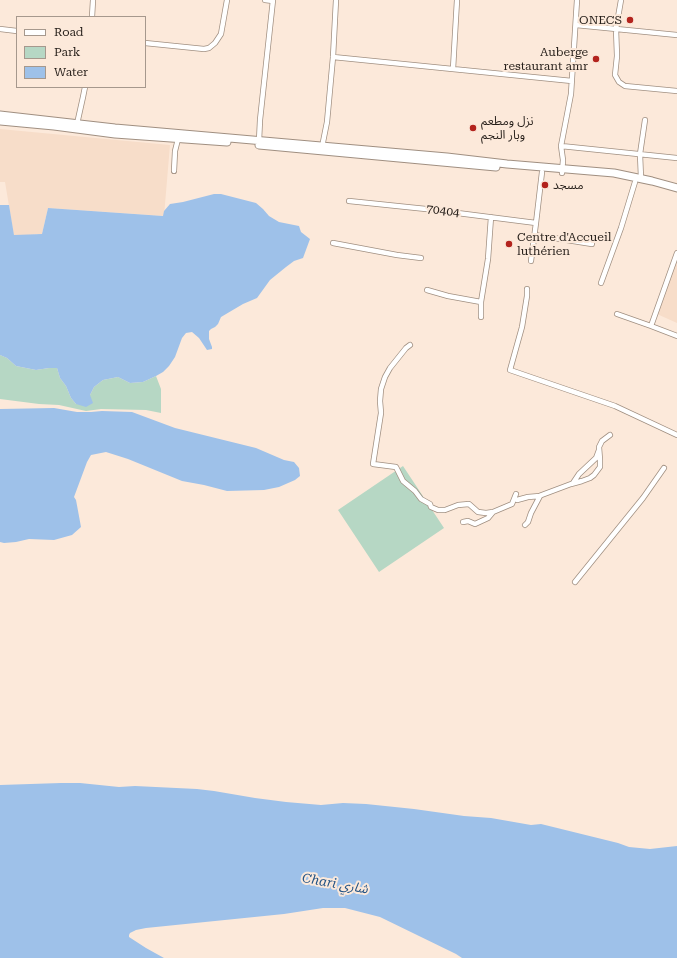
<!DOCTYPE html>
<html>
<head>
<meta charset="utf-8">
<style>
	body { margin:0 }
	#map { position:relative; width:677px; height:958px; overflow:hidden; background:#fce9da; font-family:"Roboto Serif",serif }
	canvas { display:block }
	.legend { position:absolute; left:16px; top:16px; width:130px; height:72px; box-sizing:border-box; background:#fce9da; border:1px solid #a6988d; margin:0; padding:5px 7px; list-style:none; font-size:12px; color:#251e19 }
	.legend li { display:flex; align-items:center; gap:8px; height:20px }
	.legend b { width:20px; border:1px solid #a6988d }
</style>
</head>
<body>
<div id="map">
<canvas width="677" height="958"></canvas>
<ul class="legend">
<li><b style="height:5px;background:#fff"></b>Road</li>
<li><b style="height:11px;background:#b6d7c4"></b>Park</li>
<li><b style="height:11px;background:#9ec1e9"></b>Water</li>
</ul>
</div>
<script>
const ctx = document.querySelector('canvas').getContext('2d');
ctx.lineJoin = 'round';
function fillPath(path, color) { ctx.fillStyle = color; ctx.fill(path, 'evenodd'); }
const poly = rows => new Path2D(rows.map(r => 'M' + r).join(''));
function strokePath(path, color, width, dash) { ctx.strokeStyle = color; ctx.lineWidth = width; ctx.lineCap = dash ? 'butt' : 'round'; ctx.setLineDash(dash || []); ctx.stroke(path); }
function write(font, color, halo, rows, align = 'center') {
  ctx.font = font + ' "Roboto Serif","Noto Sans Arabic",serif'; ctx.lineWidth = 4; ctx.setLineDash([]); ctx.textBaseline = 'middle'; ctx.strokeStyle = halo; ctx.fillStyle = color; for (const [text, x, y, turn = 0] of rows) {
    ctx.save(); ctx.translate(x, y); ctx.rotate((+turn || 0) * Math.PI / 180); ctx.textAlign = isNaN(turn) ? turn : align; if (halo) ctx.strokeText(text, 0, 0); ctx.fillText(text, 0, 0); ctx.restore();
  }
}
const built = poly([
	[0,129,170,145,164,216,48,208,42,234,14,236,5,182,0,182],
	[677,257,677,323,657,314]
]);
const green = poly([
	[0,355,7,358,16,366,36,370,49,368,57,368,60,378,66,386,71,398,76,404,90,395,94,387,103,380,118,377,130,383,143,382,156,376,161,389,161,413,146,410,101,409,86,411,59,405,39,404,0,399],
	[403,466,444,528,379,572,338,510]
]);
const water = poly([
	[214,194,221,194,256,203,263,209,269,216,279,222,299,226,301,232,310,239,303,258,294,261,286,267,270,280,257,298,243,304,221,317,218,324,215,327,211,329,209,331,209,339,212,347,212,349,207,350,199,338,192,332,186,333,182,338,175,357,169,366,163,372,156,376,143,382,130,383,118,377,103,380,94,387,90,395,93,403,86,407,76,404,71,398,66,386,60,378,57,368,49,368,36,370,16,366,7,358,0,355,0,205,9,205,14,235,42,234,48,208,163,216,164,211,170,204,183,202],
	[54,408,77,412,91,412,102,411,132,412,175,428,256,448,284,460,294,462,299,468,300,476,295,480,279,487,264,490,227,491,204,485,182,481,128,459,106,452,91,455,87,462,74,497,76,500,81,527,72,535,54,540,29,539,16,542,4,543,0,542,0,409],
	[61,783,80,783,119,787,135,786,197,789,214,791,255,798,286,802,321,805,343,803,366,804,414,809,464,816,491,818,531,825,541,824,618,843,629,847,650,849,677,846,677,958,462,958,456,954,380,917,345,908,323,908,284,914,146,928,136,930,130,933,129,935,129,937,146,948,164,958,0,958,0,785]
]);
const minor = poly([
	[265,0,273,1],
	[621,0,616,29,617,56,615,75,619,82,625,86,677,91],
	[92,17,93,0],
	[576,25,677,35],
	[0,29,17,31],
	[145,43,204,49,209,48,215,43,221,34,227,0],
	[333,57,572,81],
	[453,69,457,0],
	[77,124,83,97,85,87],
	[259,141,260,120,273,0],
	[561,146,677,158],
	[322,147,327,122,333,57,336,0],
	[174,171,175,151,178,139],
	[562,173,563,160,561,146,571,94,577,0],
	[641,178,640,154,645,120],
	[349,201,426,209,536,223],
	[535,235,592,244],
	[333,243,397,255,421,258],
	[531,261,536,223,542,172],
	[601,283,621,228,635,182],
	[527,289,527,296,522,327,510,370,615,406,677,435],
	[427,290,448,296,481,302],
	[617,314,651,326,677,336],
	[481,317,481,302,488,259,491,217],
	[651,326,677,253],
	[410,345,406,348,390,368,385,377,381,389,380,401,381,413,373,464,396,467,403,481,415,491,421,499,430,504,431,507,438,510,445,510,458,505,469,504,478,512,486,513,493,512],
	[573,483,579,474,596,458,599,450],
	[539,496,571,484,582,481,590,478,594,475,600,467,600,460,599,447,602,441,610,435],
	[517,500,528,497,540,496,531,513,528,522,525,525],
	[463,522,468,521,475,524,488,518,493,512,512,504,516,494],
	[575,582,643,498,664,468]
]);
const secondary = poly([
	[0,115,115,128,447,157,507,164,614,173,652,181,677,188],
	[0,121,54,126,115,134,227,142],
	[259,145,496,167]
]);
const markers = [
	[630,20,4,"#b3231d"],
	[596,59,4,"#b3231d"],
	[473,128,4,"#b3231d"],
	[545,185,4,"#b3231d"],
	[509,244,4,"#b3231d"]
];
const poiNames = [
	["ONECS",622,20,"right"],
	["Auberge",588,52,"right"],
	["restaurant amr",588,66,"right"],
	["نزل ومطعم",481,121],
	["وبار النجم",481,135],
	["مسجد",553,185],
	["Centre d'Accueil",517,237],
	["luthérien",517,251]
];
const streetNames = [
	["70404",443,211,7]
];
const waterNames = [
	["Chari شاري",335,884,10]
];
fillPath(built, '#f7ddc9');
fillPath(green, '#b6d7c4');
fillPath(water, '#9ec1e9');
strokePath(minor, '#a08f81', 6);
strokePath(secondary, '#a08f81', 9);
strokePath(minor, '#fff', 4.5);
strokePath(secondary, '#fff', 7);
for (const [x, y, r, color] of markers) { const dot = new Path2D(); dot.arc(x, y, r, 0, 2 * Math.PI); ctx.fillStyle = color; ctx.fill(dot); strokePath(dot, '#fce9da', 1.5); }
write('12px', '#251e19', '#fce9da', poiNames, 'left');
write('12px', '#251e19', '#fce9da', streetNames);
write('italic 13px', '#225284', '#fce9da', waterNames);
</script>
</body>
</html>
